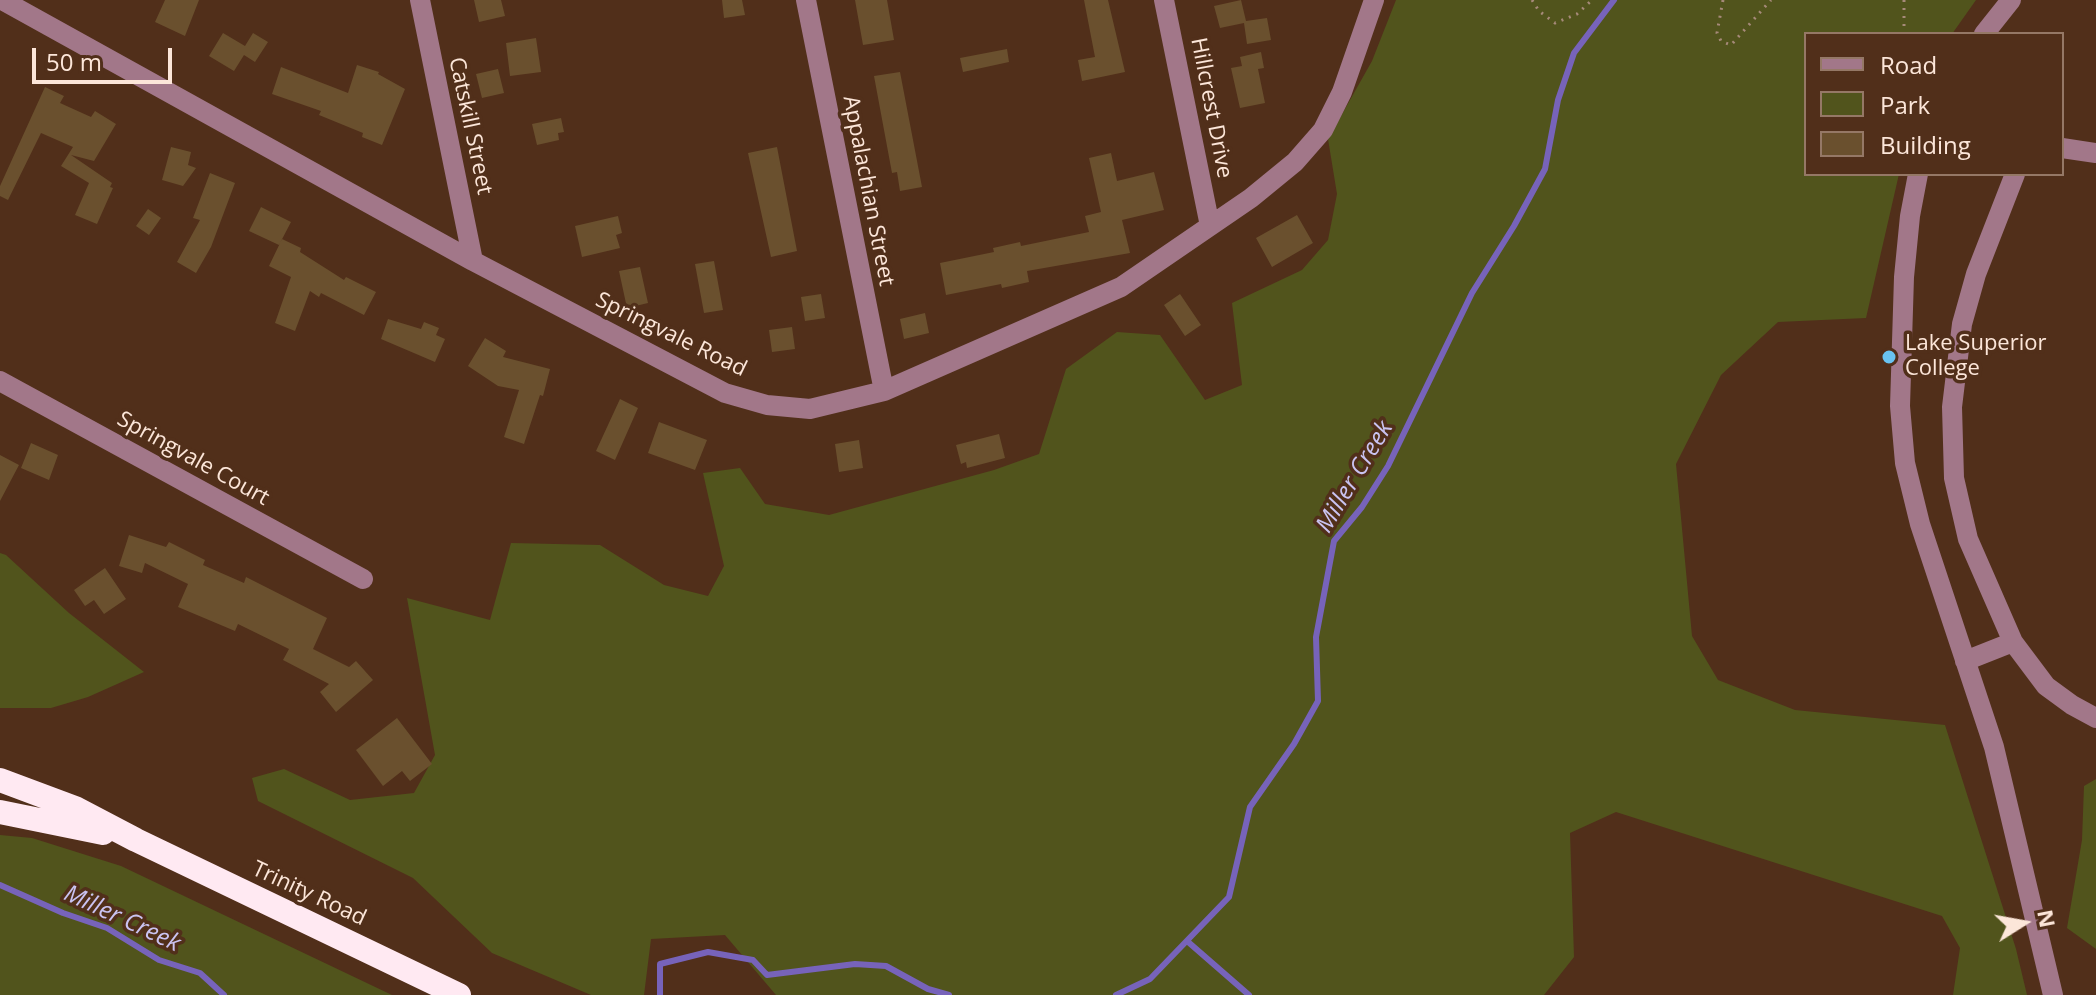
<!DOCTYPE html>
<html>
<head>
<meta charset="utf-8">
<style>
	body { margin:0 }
	#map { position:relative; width:2096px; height:995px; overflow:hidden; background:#512f1a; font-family:"Open Sans",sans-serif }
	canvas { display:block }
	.legend { position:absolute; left:1804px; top:32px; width:260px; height:144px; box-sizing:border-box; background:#512f1a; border:2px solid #957866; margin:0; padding:10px 14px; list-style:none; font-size:24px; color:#fce6d9 }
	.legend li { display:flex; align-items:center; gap:16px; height:40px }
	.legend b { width:40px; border:2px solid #957866 }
	.north { position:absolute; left:1984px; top:883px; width:80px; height:80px; -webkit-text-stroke:6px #512f1a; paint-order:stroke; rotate:79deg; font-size:22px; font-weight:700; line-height:32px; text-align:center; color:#fce6d9 }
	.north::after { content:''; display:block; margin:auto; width:28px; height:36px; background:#fce6d9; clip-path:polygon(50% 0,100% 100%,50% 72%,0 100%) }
	.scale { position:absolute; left:32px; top:48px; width:140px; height:36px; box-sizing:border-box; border:4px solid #fce6d9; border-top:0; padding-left:10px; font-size:24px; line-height:28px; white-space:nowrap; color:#fce6d9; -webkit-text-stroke:6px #512f1a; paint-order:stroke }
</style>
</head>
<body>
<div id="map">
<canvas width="2096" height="995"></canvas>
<ul class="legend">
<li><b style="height:10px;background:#a27789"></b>Road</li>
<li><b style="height:22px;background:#51541c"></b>Park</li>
<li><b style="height:22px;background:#6a502e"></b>Building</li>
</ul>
<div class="north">N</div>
<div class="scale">50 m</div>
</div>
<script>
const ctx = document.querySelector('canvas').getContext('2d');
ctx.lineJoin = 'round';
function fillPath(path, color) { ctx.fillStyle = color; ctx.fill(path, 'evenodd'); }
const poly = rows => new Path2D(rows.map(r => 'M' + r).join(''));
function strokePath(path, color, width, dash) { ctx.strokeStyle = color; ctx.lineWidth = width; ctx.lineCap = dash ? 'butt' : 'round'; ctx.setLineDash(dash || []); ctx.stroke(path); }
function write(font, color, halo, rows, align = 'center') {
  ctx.font = font + ' "Open Sans",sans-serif'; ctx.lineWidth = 7; ctx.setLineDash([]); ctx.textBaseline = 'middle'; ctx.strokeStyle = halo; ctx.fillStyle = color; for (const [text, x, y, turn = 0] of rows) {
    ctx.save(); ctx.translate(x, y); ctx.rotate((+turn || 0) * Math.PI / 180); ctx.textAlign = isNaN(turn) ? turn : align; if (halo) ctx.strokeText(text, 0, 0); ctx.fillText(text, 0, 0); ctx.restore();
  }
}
const green = poly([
	[1396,0,1976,0,1952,34,1806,34,1806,174,1899,174,1866,318,1778,322,1721,375,1676,464,1692,636,1718,680,1795,710,1945,725,2016,949,2027,995,1953,995,1960,948,1942,916,1616,812,1570,833,1574,957,1544,995,776,995,725,935,651,939,644,995,591,995,492,953,413,878,258,801,252,778,284,769,350,800,414,793,435,755,407,598,490,620,511,543,600,545,664,585,708,596,724,566,703,473,740,468,765,504,829,515,994,470,1039,454,1066,369,1117,332,1160,335,1205,400,1242,385,1232,303,1302,270,1328,240,1337,194,1328,139,1372,61],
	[0,553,6,555,69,613,144,672,88,697,51,708,0,708],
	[2096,779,2096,949,2067,928,2082,840,2084,786],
	[0,835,32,838,121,866,392,995,0,995]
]);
const stream = poly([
	[0,885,63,913,107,928,159,960,200,973,224,995],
	[1187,941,1249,995],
	[660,995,660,964,708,952,753,960,767,975,855,964,886,966,928,989,949,995],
	[1116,995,1150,979,1229,897,1250,807,1294,744,1318,701,1316,637,1334,541,1362,507,1388,466,1472,293,1514,226,1545,169,1558,100,1574,53,1614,0]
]);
const building = poly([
	[165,0,199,0,185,36,155,22],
	[474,0,501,0,505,16,479,22],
	[722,0,742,0,745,15,724,18],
	[855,0,887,0,894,40,863,45],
	[1084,0,1108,0,1125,72,1082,81,1078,60,1095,57],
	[1241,0,1246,21,1267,18,1271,40,1247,44,1244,23,1220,28,1214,6],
	[223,33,245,46,253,33,268,42,255,62,244,55,234,71,209,56],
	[536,38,541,72,510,76,506,43],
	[1007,49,1009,62,963,72,960,58],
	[1261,52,1264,68,1258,69,1265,103,1240,108,1231,68,1242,66,1240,57],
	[357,65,379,72,378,74,405,89,382,145,362,137,363,133,319,115,321,111,272,94,281,67,348,93],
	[498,69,504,93,482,98,476,74],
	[900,72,922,187,900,191,897,172,892,173,874,76],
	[45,87,64,96,60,103,91,117,95,111,116,124,94,161,71,155,112,183,110,187,113,188,97,224,75,215,89,183,61,166,73,147,41,133,8,200,0,196,0,186],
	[561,118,564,132,558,133,559,140,537,145,532,124],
	[171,147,191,152,188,165,196,168,183,186,162,180],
	[777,147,797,251,771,257,748,153],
	[1111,153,1117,181,1154,172,1164,210,1122,220,1130,253,1027,271,1029,282,1002,288,1001,284,946,295,940,263,994,252,993,248,1020,242,1021,246,1089,232,1085,216,1101,212,1089,158],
	[210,173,235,183,211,247,196,273,177,262,200,220,193,218],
	[261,207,291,222,279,245,249,231],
	[148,209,161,218,149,235,136,226],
	[1297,215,1313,243,1272,267,1256,238],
	[618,216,622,233,616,235,620,248,582,257,575,226],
	[282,239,301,248,300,252,344,280,346,277,376,292,364,315,321,293,319,297,310,291,295,331,275,323,291,277,269,266],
	[714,261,723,310,704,313,695,264],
	[640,267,648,303,627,308,619,271],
	[821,294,825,318,805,321,801,297],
	[1180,294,1201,325,1185,336,1164,305],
	[925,313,929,333,904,339,900,319],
	[388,319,421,329,424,322,439,328,436,335,445,339,435,362,381,339],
	[792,327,795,349,772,352,769,330],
	[485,338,506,351,503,357,550,369,543,396,540,395,524,444,504,437,519,390,498,386,468,366],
	[620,399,638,408,615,460,596,451],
	[659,422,707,440,695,470,648,453],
	[999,434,1005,458,967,468,966,462,961,464,956,445],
	[859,440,863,468,839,472,835,444],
	[31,443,58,455,49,480,21,468],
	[0,455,19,465,0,501],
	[129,535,166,547,169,542,205,560,203,565,244,583,246,577,327,618,313,649,349,667,356,661,373,680,336,712,320,692,329,684,283,660,289,649,238,624,235,631,178,607,188,584,145,563,142,573,119,566],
	[105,568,126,599,104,614,94,600,85,606,74,590],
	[397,718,432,764,410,781,402,771,383,786,356,750]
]);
const path = poly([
	[1532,0,1539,11,1555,23,1577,14,1592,0],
	[1723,0,1717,33,1721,41,1731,45,1771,0],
	[1904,0,1904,34]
]);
const minor = poly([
	[2,0,473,261,725,393,767,405,810,409,884,391,1121,287,1251,198,1295,162,1323,130,1342,92,1374,0],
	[420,0,473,261],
	[806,0,884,391],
	[1164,0,1210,226],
	[1984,34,2011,0],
	[2062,148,2096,153],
	[1918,174,1910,216,1904,277,1900,406,1905,463,1920,524,1994,747,2053,995],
	[2015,174,1976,274,1962,324,1952,407,1954,478,1968,539,2013,642,2046,686,2072,705,2096,718],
	[0,381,363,579],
	[1965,661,2013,642]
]);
const highway = poly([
	[0,780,75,808,136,840,459,995],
	[0,812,103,833]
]);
const markers = [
	[1889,357,8,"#69c3f1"]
];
const streetNames = [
	["Hillcrest Drive",1211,108,79],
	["Catskill Street",470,126,78],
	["Appalachian Street",868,191,79],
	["Springvale Road",671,335,26],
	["Springvale Court",193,459,29],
	["Trinity Road",309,894,25]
];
const poiNames = [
	["Lake Superior",1905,344],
	["College",1905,369]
];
const waterNames = [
	["Miller Creek",1355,477,-59],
	["Miller Creek",122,919,25]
];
fillPath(green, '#51541c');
strokePath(stream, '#7763ba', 6);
fillPath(building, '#6a502e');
strokePath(path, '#a68a79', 3, [2, 6]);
strokePath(minor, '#a27789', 20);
strokePath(highway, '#ffe9f2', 24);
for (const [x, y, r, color] of markers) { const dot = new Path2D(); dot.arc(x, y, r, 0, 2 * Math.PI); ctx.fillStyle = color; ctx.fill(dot); strokePath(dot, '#512f1a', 3); }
write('22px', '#fce6d9', '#512f1a', streetNames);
write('22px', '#fce6d9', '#512f1a', poiNames, 'left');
write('italic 24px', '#cac3f1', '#512f1a', waterNames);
</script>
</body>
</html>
